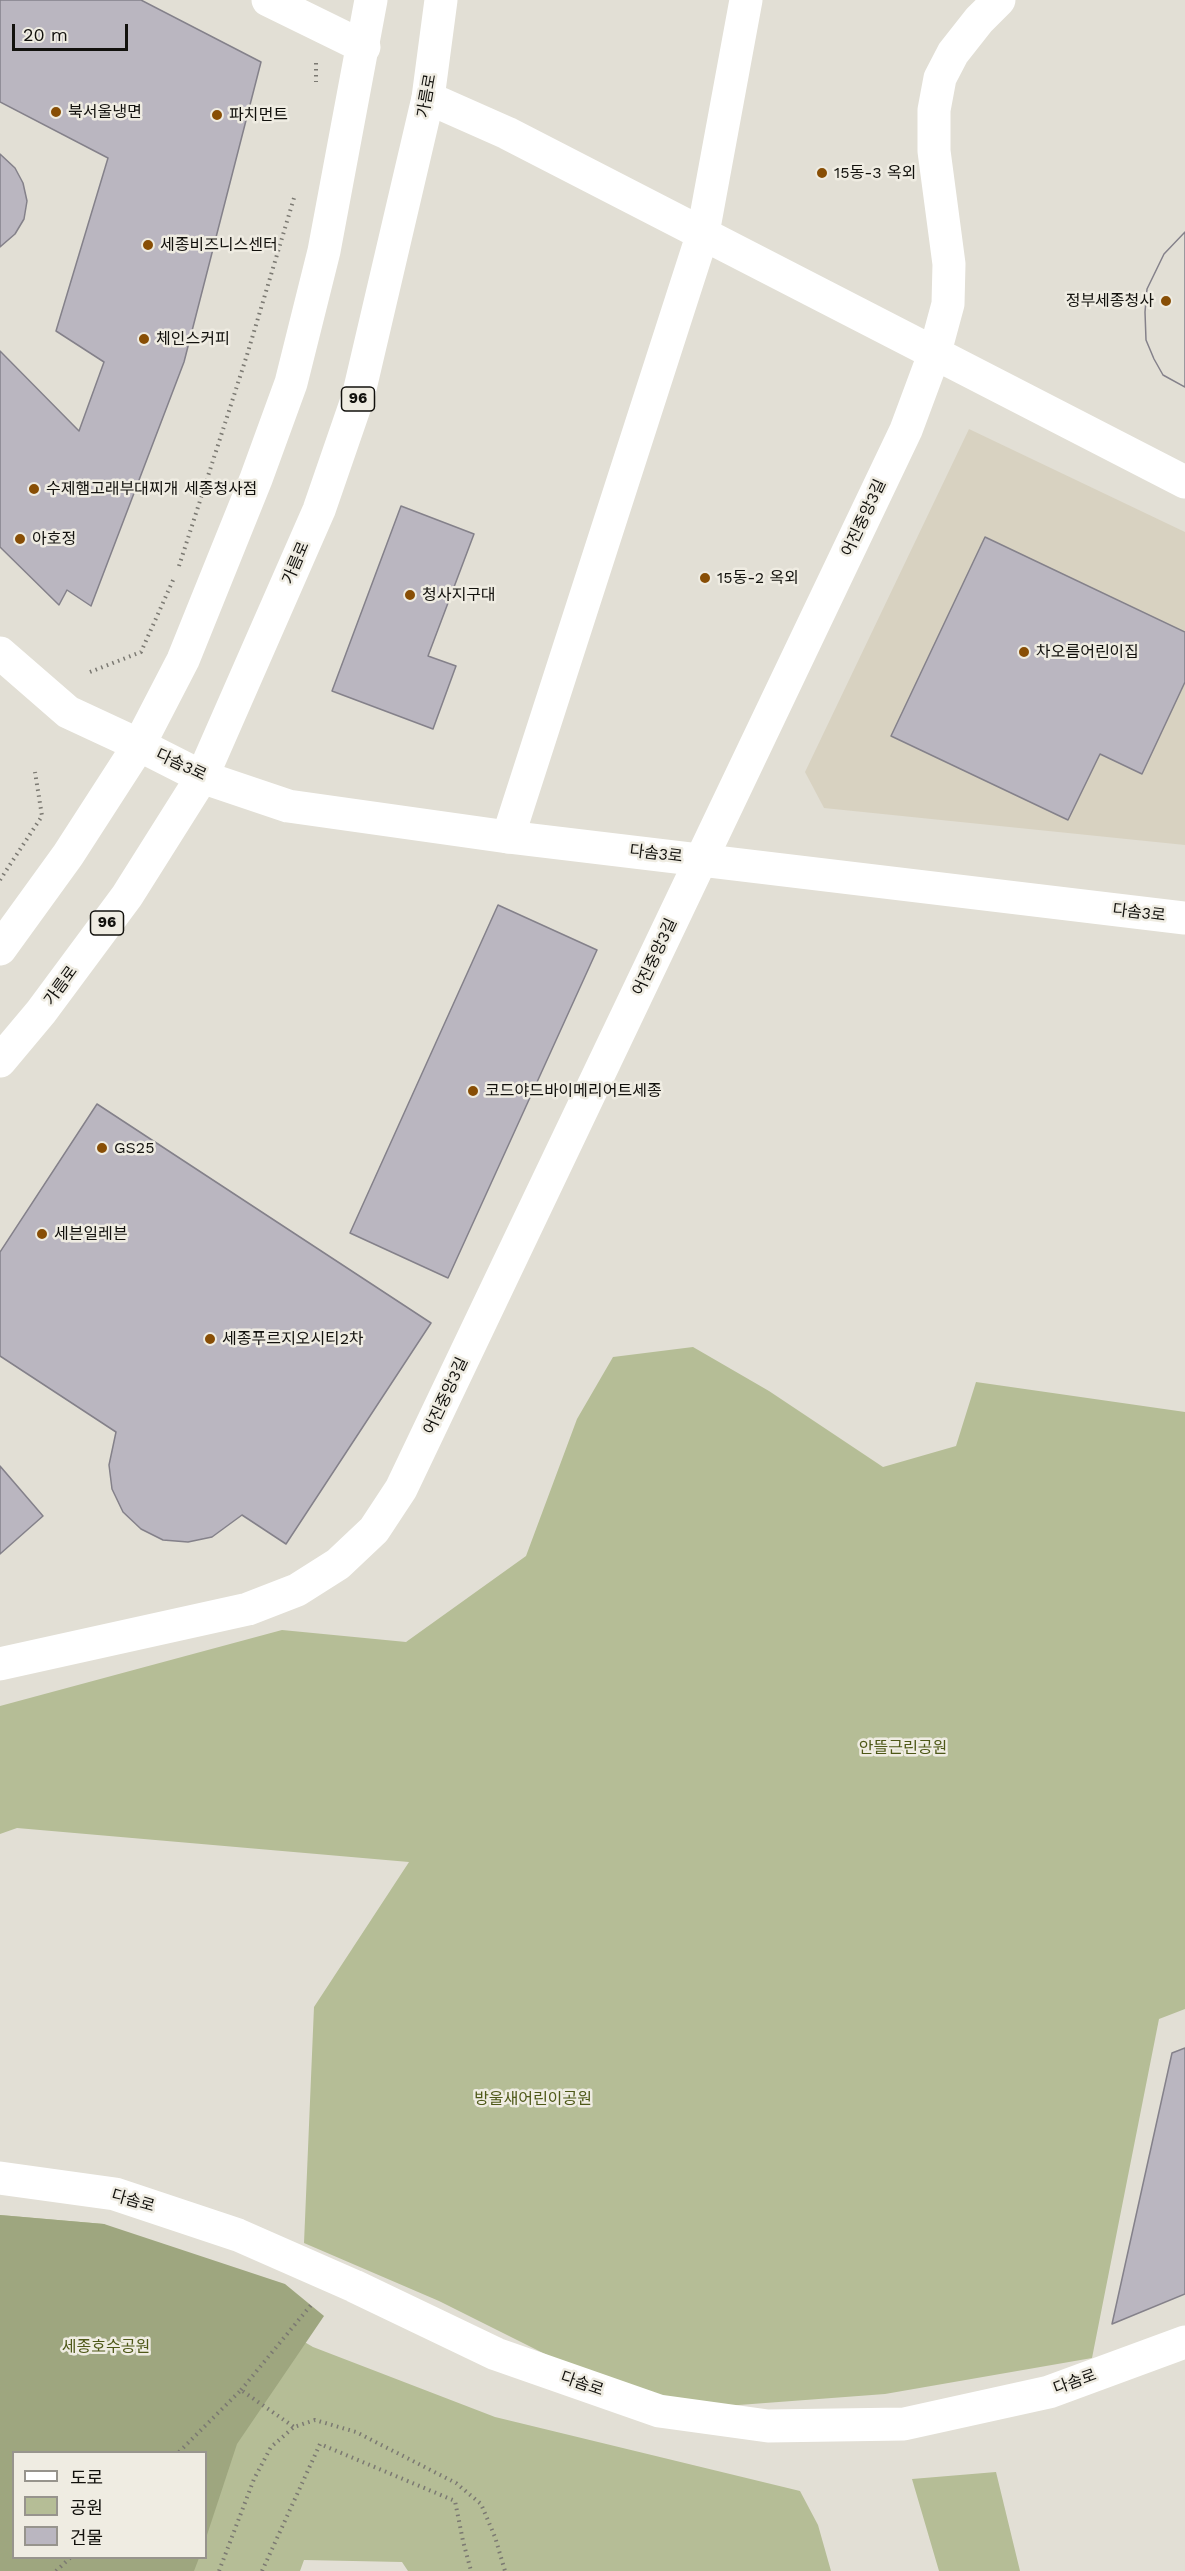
<!DOCTYPE html>
<html>
<head>
<meta charset="utf-8">
<style>
	body { margin:0 }
	#map { position:relative; width:1185px; height:2571px; overflow:hidden; background:#e2dfd5; font-family:"Work Sans","Noto Sans KR",sans-serif }
	canvas { display:block }
	.legend { position:absolute; left:12px; top:2451px; width:195px; height:108px; box-sizing:border-box; background:#efece2; border:2px solid #97948d; margin:0; padding:8px 10px; list-style:none; font-size:18px; color:#12110d }
	.legend li { display:flex; align-items:center; gap:12px; height:30px }
	.legend b { width:30px; border:2px solid #97948d }
	.scale { position:absolute; left:12px; top:24px; width:116px; height:27px; box-sizing:border-box; border:3px solid #12110d; border-top:0; padding-left:8px; font-size:18px; line-height:21px; white-space:nowrap; color:#12110d; -webkit-text-stroke:4px #efece2; paint-order:stroke }
</style>
</head>
<body>
<div id="map">
<canvas width="1185" height="2571"></canvas>
<ul class="legend">
<li><b style="height:8px;background:#fff"></b>도로</li>
<li><b style="height:16px;background:#b5bd96"></b>공원</li>
<li><b style="height:16px;background:#bab6c0"></b>건물</li>
</ul>
<div class="scale">20 m</div>
</div>
<script>
const ctx = document.querySelector('canvas').getContext('2d');
ctx.lineJoin = 'round';
function fillPath(path, color) { ctx.fillStyle = color; ctx.fill(path, 'evenodd'); }
const poly = rows => new Path2D(rows.map(r => 'M' + r).join(''));
function strokePath(path, color, width, dash) { ctx.strokeStyle = color; ctx.lineWidth = width; ctx.lineCap = dash ? 'butt' : 'round'; ctx.setLineDash(dash || []); ctx.stroke(path); }
function write(font, color, halo, rows, align = 'center') {
  ctx.font = font + ' "Work Sans","Noto Sans KR",sans-serif'; ctx.lineWidth = 5; ctx.setLineDash([]); ctx.textBaseline = 'middle'; ctx.strokeStyle = halo; ctx.fillStyle = color; for (const [text, x, y, turn = 0] of rows) {
    ctx.save(); ctx.translate(x, y); ctx.rotate((+turn || 0) * Math.PI / 180); ctx.textAlign = isNaN(turn) ? turn : align; if (halo) ctx.strokeText(text, 0, 0); ctx.fillText(text, 0, 0); ctx.restore();
  }
}
const built = poly([
	[969,429,1185,532,1185,845,824,808,805,772]
]);
const green = poly([
	[693,1347,769,1391,883,1467,956,1446,976,1382,1185,1412,1185,2009,1159,2019,1092,2358,885,2394,659,2411,439,2301,304,2243,314,2007,409,1862,17,1828,0,1834,0,1706,282,1630,406,1642,526,1556,577,1419,613,1357],
	[0,2215,104,2224,313,2347,495,2417,800,2491,818,2525,831,2571,408,2571,402,2562,304,2560,300,2571,0,2571],
	[14,2452,206,2452,206,2558,14,2558],
	[996,2472,1020,2571,939,2571,912,2479]
]);
const forest = poly([
	[0,2215,104,2224,285,2284,324,2316,237,2444,206,2538,206,2452,14,2452,14,2558,199,2558,194,2571,0,2571]
]);
const building = poly([
	[0,0,141,0,261,62,184,362,91,606,67,590,59,605,0,547,0,351,79,431,104,362,56,331,108,158,0,102,0,0],
	[0,154,15,168,23,183,27,201,24,219,15,234,0,247,0,154],
	[1185,232,1185,387,1163,375,1154,359,1146,340,1145,312,1147,289,1164,254,1185,232],
	[1185,232,1185,387,1163,375,1154,359,1146,340,1145,312,1147,289,1164,254,1185,232],
	[401,506,474,534,428,656,456,666,433,729,332,691,401,506],
	[985,537,1185,632,1185,682,1142,774,1100,754,1068,820,891,736,985,537],
	[498,905,597,950,448,1278,350,1233,498,905],
	[97,1104,431,1323,286,1544,242,1515,212,1537,188,1542,163,1540,141,1529,123,1512,112,1489,109,1465,116,1432,0,1356,0,1252,97,1104],
	[0,1466,43,1516,0,1554,0,1466],
	[1185,2048,1185,2294,1112,2324,1172,2053,1185,2048]
]);
const path = poly([
	[316,63,316,82],
	[179,566,247,355,294,198],
	[90,672,141,652,174,578],
	[0,880,42,816,35,772],
	[241,2390,311,2305],
	[179,2452,241,2390,294,2427],
	[56,2571,70,2558],
	[219,2571,254,2479,271,2447,294,2427,315,2420,356,2432,456,2483,481,2504,495,2537,505,2571],
	[262,2571,320,2444,455,2501,463,2541,471,2571]
]);
const street = poly([
	[268,0,364,47],
	[428,98,507,133,1185,482],
	[0,653,68,712,139,745],
	[508,837,703,233,746,0],
	[0,1664,248,1609,297,1590,338,1564,374,1530,401,1489,906,430,935,352,948,304,949,264,934,151,934,110,940,78,953,53,979,20,999,0],
	[0,2178,115,2194,238,2235,354,2286,496,2354,659,2411,768,2426,904,2424,1049,2392,1185,2342]
]);
const secondary = poly([
	[139,745,202,777,288,806,508,837,1185,918]
]);
const primary = poly([
	[0,949,68,855,139,745,183,660,256,479,291,383,324,251,371,0],
	[0,1061,41,1012,127,896,202,777,319,510,358,397,428,98,441,0]
]);
const markers = [
	[56,112,6,"#884e05"],
	[217,115,6,"#884e05"],
	[822,173,6,"#884e05"],
	[148,245,6,"#884e05"],
	[1166,301,6,"#884e05"],
	[144,339,6,"#884e05"],
	[34,489,6,"#884e05"],
	[20,539,6,"#884e05"],
	[705,578,6,"#884e05"],
	[410,595,6,"#884e05"],
	[1024,652,6,"#884e05"],
	[473,1091,6,"#884e05"],
	[102,1148,6,"#884e05"],
	[42,1234,6,"#884e05"],
	[210,1339,6,"#884e05"]
];
const shields = [
	[358,399,33],
	[107,923,33]
];
const shieldNames = [
	["96",358,399],
	["96",107,923]
];
const streetNames = [
	["가름로",427,96,-80],
	["어진중앙3길",864,518,-65],
	["가름로",296,563,-67],
	["다솜3로",181,765,25],
	["다솜3로",656,854,7],
	["다솜3로",1139,913,7],
	["어진중앙3길",655,957,-65],
	["가름로",61,986,-54],
	["어진중앙3길",446,1396,-65],
	["다솜로",133,2201,16],
	["다솜로",1075,2382,-20],
	["다솜로",582,2384,19]
];
const poiNames = [
	["북서울냉면",68,112],
	["파치먼트",229,115],
	["15동-3 옥외",834,173],
	["세종비즈니스센터",160,245],
	["정부세종청사",1154,301,"right"],
	["체인스커피",156,339],
	["수제햄고래부대찌개 세종청사점",46,489],
	["아호정",32,539],
	["15동-2 옥외",717,578],
	["청사지구대",422,595],
	["차오름어린이집",1036,652],
	["코드야드바이메리어트세종",485,1091],
	["GS25",114,1148],
	["세븐일레븐",54,1234],
	["세종푸르지오시티2차",222,1339]
];
const parkNames = [
	["안뜰근린공원",903,1748],
	["방울새어린이공원",533,2099],
	["세종호수공원",106,2347]
];
fillPath(built, '#d8d2c1');
fillPath(green, '#b5bd96');
fillPath(forest, '#9ea67f');
fillPath(building, '#bab6c0');
strokePath(building, '#84818a', 1.5);
strokePath(path, '#7b7972', 4, [1.5, 4.5]);
strokePath(street, '#fff', 33);
strokePath(secondary, '#fff', 33);
strokePath(primary, '#fff', 33);
for (const [x, y, r, color] of markers) { const dot = new Path2D(); dot.arc(x, y, r, 0, 2 * Math.PI); ctx.fillStyle = color; ctx.fill(dot); strokePath(dot, '#efece2', 2); }
for (const [x, y, w] of shields) { const box = new Path2D(); box.roundRect(x - w / 2, y - 12, w, 24, 4.5); ctx.fillStyle = '#efece2'; ctx.fill(box); strokePath(box, '#12110d', 1.5); }
write('bold 15px', '#12110d', null, shieldNames);
write('16px', '#12110d', '#efece2', streetNames);
write('16px', '#12110d', '#efece2', poiNames, 'left');
write('16px', '#4e5818', '#efece2', parkNames);
</script>
</body>
</html>
